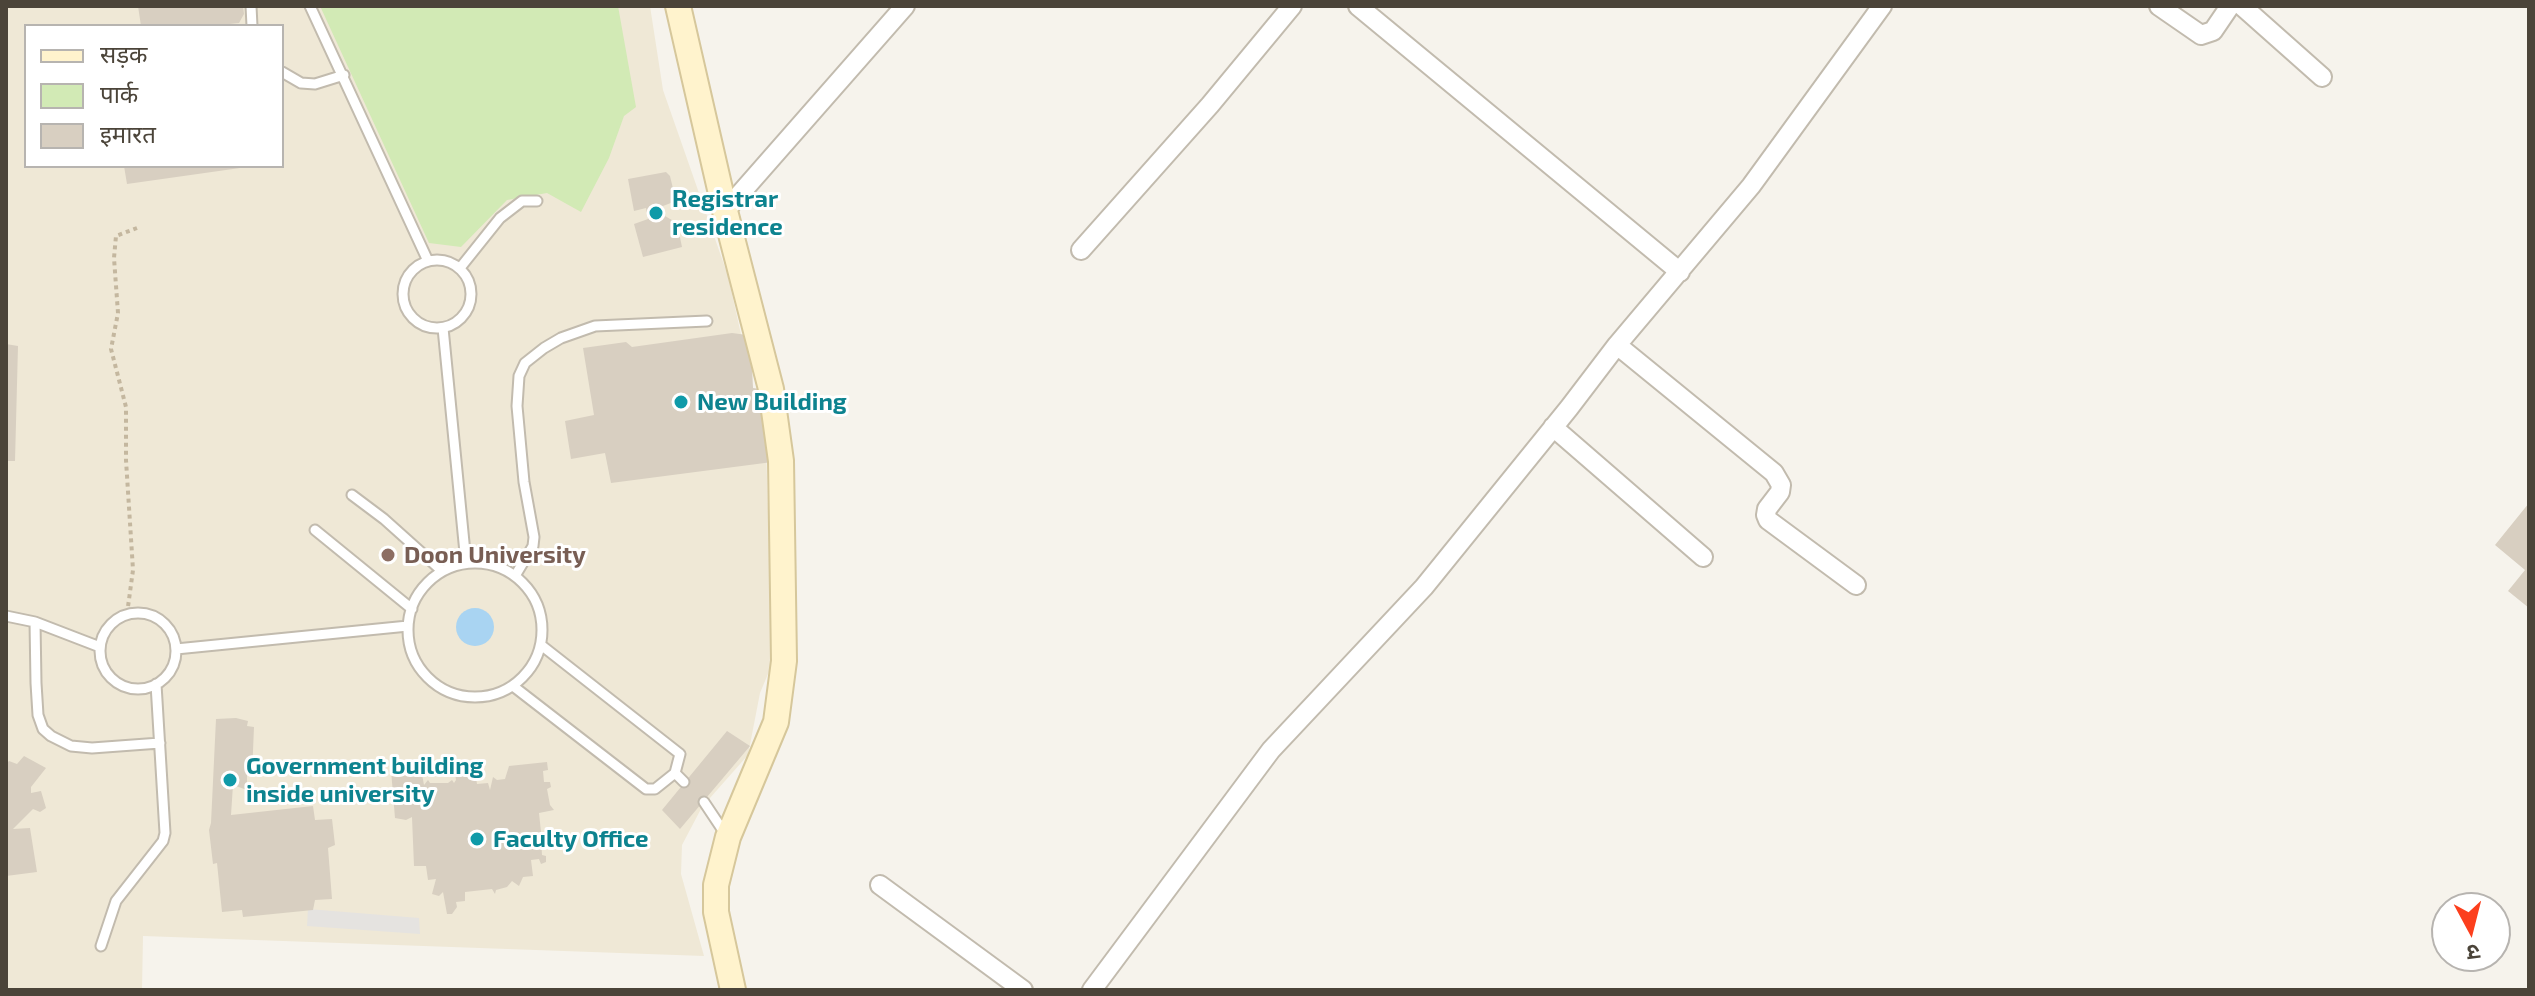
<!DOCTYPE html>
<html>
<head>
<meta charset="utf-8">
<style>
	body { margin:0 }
	#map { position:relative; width:2535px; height:996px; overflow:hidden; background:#f6f3ec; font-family:"Exo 2","Noto Sans Devanagari",sans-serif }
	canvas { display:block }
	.frame { position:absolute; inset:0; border:8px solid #4b4439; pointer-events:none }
	.legend { position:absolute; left:24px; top:24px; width:260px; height:144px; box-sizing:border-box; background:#fff; border:2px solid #b7b4b0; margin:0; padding:10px 14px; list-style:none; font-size:24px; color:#4b4439 }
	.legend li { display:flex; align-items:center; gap:16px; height:40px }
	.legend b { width:40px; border:2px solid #b7b4b0 }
	.north { position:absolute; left:2431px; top:892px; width:80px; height:80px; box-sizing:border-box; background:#fff; border:2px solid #b7b4b0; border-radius:50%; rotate:173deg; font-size:22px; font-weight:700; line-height:32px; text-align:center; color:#4b4439 }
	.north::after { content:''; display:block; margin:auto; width:28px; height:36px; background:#fc3f1d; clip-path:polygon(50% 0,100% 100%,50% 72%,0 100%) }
</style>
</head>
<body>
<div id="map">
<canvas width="2535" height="996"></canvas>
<div class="frame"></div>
<ul class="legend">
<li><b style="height:10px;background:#fff3cd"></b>सड़क</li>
<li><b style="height:22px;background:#d2eab5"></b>पार्क</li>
<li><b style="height:22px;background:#d8cfc1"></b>इमारत</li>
</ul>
<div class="north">उ</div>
</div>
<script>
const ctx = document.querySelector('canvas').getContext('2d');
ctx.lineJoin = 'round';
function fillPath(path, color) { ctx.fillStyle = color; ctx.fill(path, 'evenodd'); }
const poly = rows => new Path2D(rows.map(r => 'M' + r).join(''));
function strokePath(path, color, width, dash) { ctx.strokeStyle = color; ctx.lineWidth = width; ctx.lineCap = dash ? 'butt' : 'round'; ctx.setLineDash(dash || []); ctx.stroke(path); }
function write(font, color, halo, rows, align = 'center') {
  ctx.font = font + ' "Exo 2",sans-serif'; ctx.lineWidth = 6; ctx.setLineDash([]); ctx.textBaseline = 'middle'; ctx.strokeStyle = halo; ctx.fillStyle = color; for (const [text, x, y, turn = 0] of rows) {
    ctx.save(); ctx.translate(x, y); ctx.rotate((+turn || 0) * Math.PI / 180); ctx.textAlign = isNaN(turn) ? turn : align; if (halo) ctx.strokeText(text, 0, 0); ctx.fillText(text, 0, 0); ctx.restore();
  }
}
const education = poly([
	[6,6,650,6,663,90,728,276,766,447,773,662,760,693,748,755,702,807,682,845,681,874,704,956,143,936,142,990,6,990],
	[26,26,282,26,282,166,26,166]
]);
const green = poly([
	[320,6,618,6,636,107,624,116,609,158,581,212,547,193,507,200,461,247,429,243]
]);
const parking = poly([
	[308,909,419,918,420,934,307,926]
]);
const water = poly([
	'456 627a19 19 0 1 1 38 0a19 19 0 1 1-38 0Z'
]);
const building = poly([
	[138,6,243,6,244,14,239,23,211,26,141,26],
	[124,166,240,166,240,168,127,184],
	[666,172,670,176,676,201,663,206,665,216,677,223,682,247,643,257,634,224,648,219,646,208,634,211,628,179],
	[732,333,747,335,751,347,753,388,767,390,780,461,611,483,605,453,571,459,565,421,594,415,583,348,626,342,632,347],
	[6,344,18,346,15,461,6,461],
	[2529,503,2529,608,2508,591,2525,570,2495,545],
	[236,718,248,721,247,726,254,727,252,775,247,775,247,790,233,785,231,815,313,806,315,820,332,819,335,845,328,848,332,899,315,900,313,910,243,917,242,910,222,912,217,863,213,864,209,830,211,823,216,719],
	[727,731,750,746,680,829,662,810],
	[24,756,46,768,31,787,31,793,41,791,46,808,40,812,33,809,13,829,30,828,37,872,6,876,6,764,9,761,17,764],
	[547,762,548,770,543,771,544,782,550,782,551,787,547,789,550,805,554,810,539,813,541,832,545,832,546,838,541,838,542,855,546,856,546,862,541,864,539,859,531,860,533,876,523,877,519,886,512,881,507,887,496,890,495,894,492,889,465,892,465,901,456,902,457,907,452,914,447,914,443,892,439,896,432,894,436,879,428,880,426,866,414,866,412,817,406,820,395,818,391,770,406,768,408,772,421,769,424,785,428,780,430,783,448,783,452,780,454,783,456,780,455,772,475,771,477,784,488,783,490,790,493,777,497,780,505,779,509,766]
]);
const path = poly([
	[127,614,133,570,126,460,126,407,111,349,118,313,114,258,116,236,137,228]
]);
const lane = poly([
	[251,6,252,26],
	[310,6,428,261],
	[282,72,301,83,315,84,344,75],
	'403 294a34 34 0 1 1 68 0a34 34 0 1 1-68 0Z',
	[460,268,500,218,522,201,537,201],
	[443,328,466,563],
	[352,495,384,519,442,571],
	[315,530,412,609],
	'408 630a67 67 0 1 1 134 0a67 67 0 1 1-134 0Z',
	[515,576,533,546,534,537,524,482,517,406,519,376,525,363,544,348,561,338,595,326,707,321],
	'100 651a38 38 0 1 1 76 0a38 38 0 1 1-76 0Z',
	[6,616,35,622,100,647],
	[35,622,36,683,38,715,43,729,51,736,71,746,92,748,160,743],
	[176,649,408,626],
	[513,686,646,789,655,789,675,773,680,754,541,645],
	[675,773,684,782],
	[704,802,726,835],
	[101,946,116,901,163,841,165,833,156,684]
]);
const street = poly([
	[1358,6,1680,272],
	[2159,6,2201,35,2213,31,2230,6],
	[2242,6,2322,77],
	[725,211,905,6],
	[1081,250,1210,105,1292,6],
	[1617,345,1774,473,1781,485,1780,492,1767,509,1766,515,1768,520,1856,585],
	[1553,427,1703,557],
	[880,885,1023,990],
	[1092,990,1271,750,1424,587,1569,408,1617,345,1751,186,1882,6]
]);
const secondary = poly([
	[678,6,725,211,771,389,781,461,784,661,776,722,728,837,716,885,716,912,733,990]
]);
const markers = [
	[656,213,8,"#0f9aa8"],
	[681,402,8,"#0f9aa8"],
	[388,555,8,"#8d6e63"],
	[230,780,8,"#0f9aa8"],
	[477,839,8,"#0f9aa8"]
];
const cultureNames = [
	["Registrar",672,199],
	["residence",672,227],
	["New Building",697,402],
	["Government building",246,766],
	["inside university",246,794],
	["Faculty Office",493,839]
];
const educationNames = [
	["Doon University",404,555]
];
fillPath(education, '#efe8d6');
fillPath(green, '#d2eab5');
fillPath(parking, '#e5e3e0');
fillPath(water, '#a9d4f2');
fillPath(building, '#d8cfc1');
strokePath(lane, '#c2bbae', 13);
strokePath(street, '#c2bbae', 22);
strokePath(secondary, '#d6c79b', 28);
strokePath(path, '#c4b79f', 4, [4, 4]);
strokePath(lane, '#fff', 9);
strokePath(street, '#fff', 18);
strokePath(secondary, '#fff3cd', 24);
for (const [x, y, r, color] of markers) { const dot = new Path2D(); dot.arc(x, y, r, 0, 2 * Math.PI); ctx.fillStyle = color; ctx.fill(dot); strokePath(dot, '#fff', 3); }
write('bold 24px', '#0d838f', '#fff', cultureNames, 'left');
write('bold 24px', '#785e54', '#fff', educationNames, 'left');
</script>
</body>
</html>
